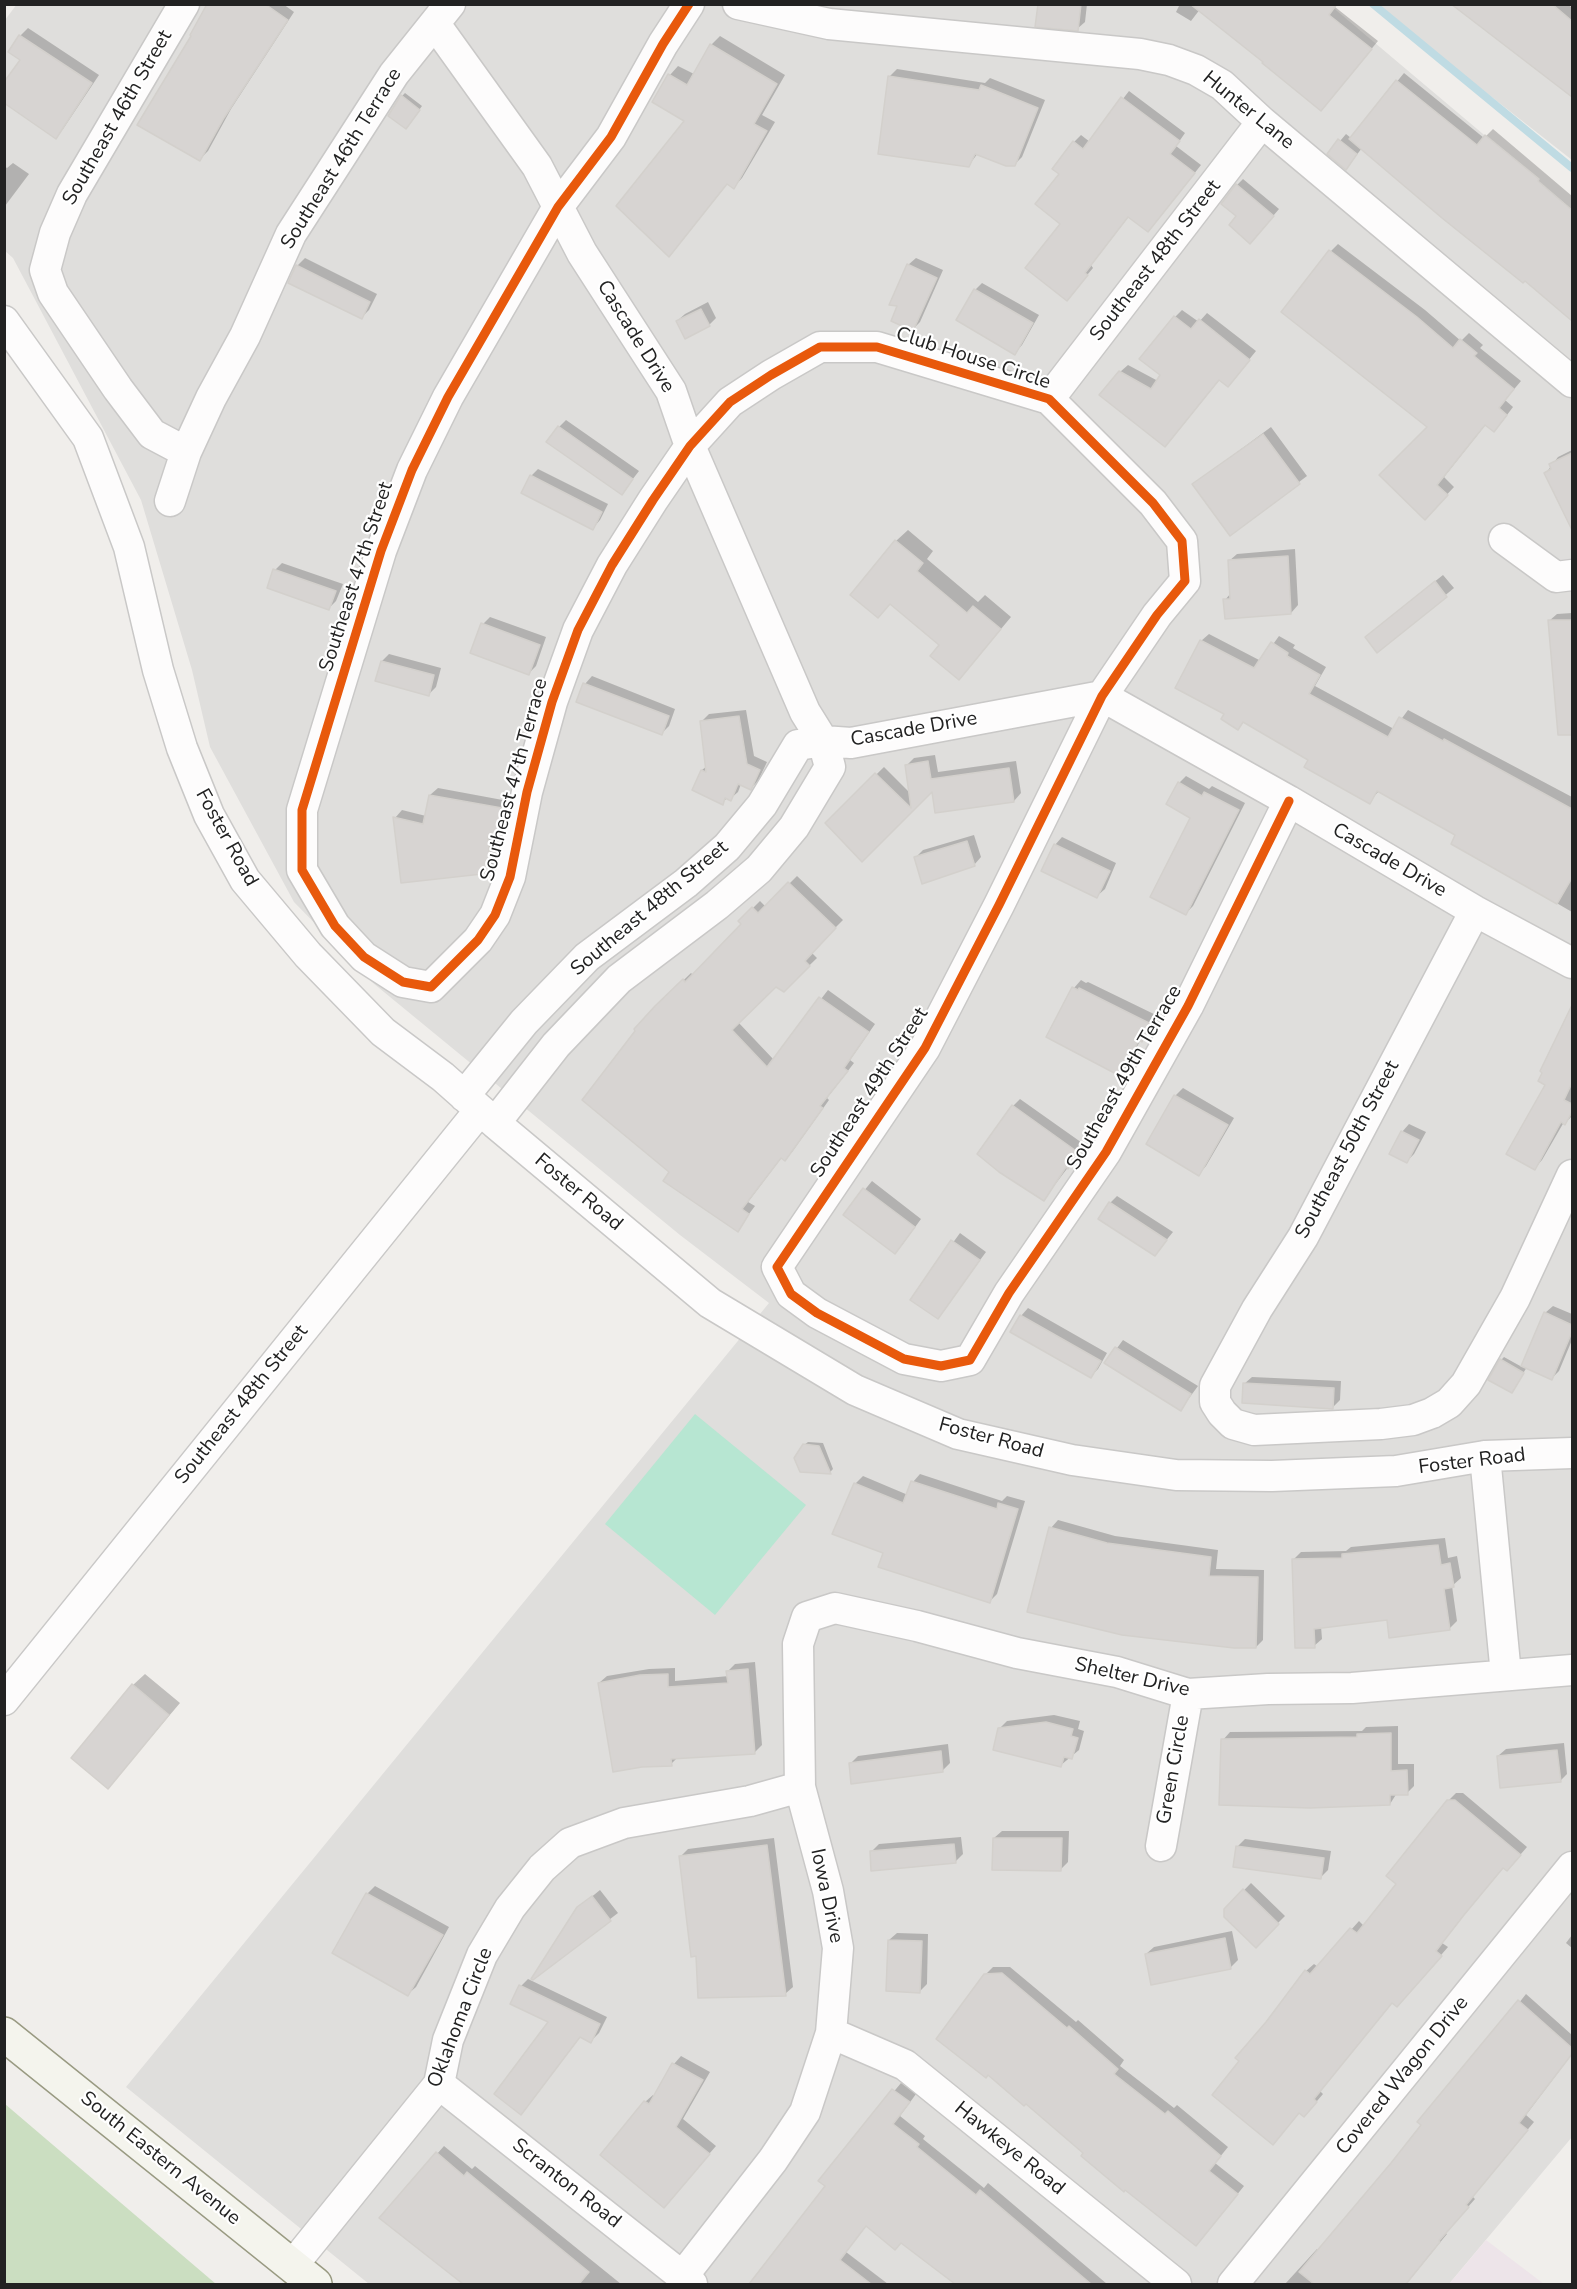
<!DOCTYPE html>
<html>
<head>
<meta charset="utf-8">
<style>
	body { margin:0 }
	#map { position:relative; width:1577px; height:2289px; overflow:hidden; background:#f0eeeb; font-family:"Nunito Sans",sans-serif }
	canvas { display:block }
	.frame { position:absolute; inset:0; border:6px solid #222; pointer-events:none }
</style>
</head>
<body>
<div id="map">
<canvas width="1577" height="2289"></canvas>
<div class="frame"></div>
</div>
<script>
const ctx = document.querySelector('canvas').getContext('2d');
ctx.lineJoin = 'round';
function fillPath(path, color) { ctx.fillStyle = color; ctx.fill(path, 'evenodd'); }
const poly = rows => new Path2D(rows.map(r => 'M' + r).join(''));
function strokePath(path, color, width, dash) { ctx.strokeStyle = color; ctx.lineWidth = width; ctx.lineCap = dash ? 'butt' : 'round'; ctx.setLineDash(dash || []); ctx.stroke(path); }
function write(font, color, halo, rows, align = 'center') {
  ctx.font = font + ' "Nunito Sans",sans-serif'; ctx.lineWidth = 4.5; ctx.setLineDash([]); ctx.textBaseline = 'middle'; ctx.strokeStyle = halo; ctx.fillStyle = color; for (const [text, x, y, turn = 0] of rows) {
    ctx.save(); ctx.translate(x, y); ctx.rotate((+turn || 0) * Math.PI / 180); ctx.textAlign = isNaN(turn) ? turn : align; if (halo) ctx.strokeText(text, 0, 0); ctx.fillText(text, 0, 0); ctx.restore();
  }
}
const residential = poly([
	[17,4,1330,5,1572,209,1572,2137,1449,2284,369,2284,126,2087,769,1303,680,1235,373,983,294,902,210,747,192,670,141,500,13,258,5,251,5,20],
	[1376,5,1572,5,1572,160,1423,43]
]);
const industrial = poly([
	[1486,2240,1544,2284,1449,2284]
]);
const forest = poly([
	[5,2104,216,2284,5,2284]
]);
const pitch = poly([
	[695,1414,806,1505,715,1615,605,1524]
]);
const shadow = poly([
	[213,4,283,4,294,12,231,109,208,151,200,159],
	[1039,4,1087,4,1085,22,1077,29],
	[1180,4,1204,4,1191,21,1176,12],
	[1244,4,1337,4,1335,7,1378,41,1328,101],
	[1457,4,1568,4,1572,8,1572,95],
	[28,28,99,75,63,129,56,137,22,60,20,36],
	[720,36,785,75,762,115,775,122,742,178,734,187,728,182,669,255,686,120,670,75,678,66,694,74,711,45],
	[897,69,985,83,990,78,1045,100,1022,157,1014,165,978,153,969,165,889,77],
	[1404,73,1484,138,1493,129,1572,196,1572,307,1566,313,1362,148,1352,161,1329,154,1346,134,1351,138],
	[1129,91,1185,133,1176,146,1201,165,1155,223,1129,216,1091,265,1093,268,1067,299,1061,174,1074,142,1081,135,1090,142],
	[405,93,422,106,409,124,402,96],
	[13,163,29,174,5,206,4,166,7,168],
	[1243,179,1279,209,1256,236,1238,216,1237,185],
	[1338,244,1425,310,1461,341,1469,333,1483,345,1480,348,1521,381,1505,400,1513,407,1501,423,1486,424,1444,477,1454,487,1425,518,1429,427,1331,251],
	[305,258,377,294,369,310,361,318,297,266],
	[916,258,943,270,920,322,913,329,900,305,908,265],
	[982,283,1039,315,1022,345,1015,353,975,290],
	[708,302,716,318,709,325,677,321,685,314],
	[1182,310,1199,322,1207,313,1256,351,1235,377,1220,379,1172,438,1120,372,1128,365,1158,381,1162,375,1175,317],
	[566,420,639,471,622,493,559,427],
	[1271,427,1307,476,1230,534,1194,484],
	[1572,450,1572,505,1564,509,1546,473,1558,457],
	[538,469,608,504,600,520,593,528,531,476],
	[908,530,933,551,927,559,978,602,985,595,1011,617,970,666,941,644,896,541],
	[1295,549,1298,605,1291,613,1225,600,1231,593,1229,561,1237,554],
	[282,563,343,584,336,601,329,608,275,570],
	[1443,575,1454,588,1378,651,1374,630],
	[1572,613,1572,733,1559,734,1549,621,1557,614],
	[490,617,546,637,536,666,529,673,483,624],
	[1209,634,1261,661,1279,636,1295,645,1293,648,1326,667,1315,686,1394,729,1408,710,1572,797,1572,912,1453,843,1457,835,1379,791,1369,802,1310,759,1245,721,1238,728,1226,713,1201,641],
	[389,654,441,668,436,687,429,694,382,661],
	[592,676,675,709,669,726,661,734,585,684],
	[746,710,754,756,767,762,758,781,751,788,741,784,738,792,730,799,727,798,722,803,694,790,702,770,707,766,701,722,709,714],
	[935,755,938,772,1016,761,1021,793,1014,801,934,789,862,860,827,823,884,767,910,793,906,766,914,758],
	[1186,776,1209,789,1212,786,1245,803,1193,906,1186,913,1192,817,1179,783],
	[438,788,508,801,503,829,495,837,498,864,491,871,395,818,402,810,426,816,430,795],
	[974,835,981,857,974,865,916,857,923,850],
	[1062,837,1116,863,1105,889,1097,896,1055,845],
	[797,876,843,920,811,952,817,958,784,990,776,985,738,1022,774,1060,828,990,875,1024,850,1060,854,1063,827,1098,829,1100,792,1152,782,1157,748,1202,755,1206,737,1230,671,1172,656,1007,691,973,693,975,743,924,740,921,760,901,766,907],
	[1081,980,1086,983,1088,982,1158,1016,1149,1032,1141,1039,1127,1066,1119,1074,1074,988],
	[1572,1012,1572,1089,1571,1092,1572,1093,1572,1116,1565,1123,1564,1122,1542,1160,1535,1168,1547,1084,1569,1015],
	[1183,1088,1234,1118,1206,1166,1199,1174,1175,1096],
	[1020,1099,1085,1145,1044,1199,1013,1106],
	[1409,1124,1426,1132,1414,1154,1407,1161,1402,1132],
	[872,1181,921,1219,902,1245,845,1214],
	[1117,1196,1173,1232,1155,1254,1110,1203],
	[960,1233,986,1252,938,1317,912,1299],
	[1553,1306,1572,1314,1572,1340,1559,1371,1552,1378,1527,1367,1512,1391,1501,1360,1504,1357,1522,1367,1545,1313],
	[1028,1308,1107,1353,1098,1369,1090,1377,1021,1316],
	[1123,1340,1198,1386,1181,1409,1106,1363],
	[1252,1377,1341,1381,1340,1400,1333,1407,1244,1384],
	[808,1442,823,1443,833,1469,830,1472,801,1470,804,1445],
	[920,1474,1002,1501,1007,1496,1025,1501,997,1594,990,1601,855,1484,863,1476,908,1495,913,1482],
	[1058,1520,1115,1536,1218,1550,1216,1569,1264,1570,1263,1640,1256,1647,1051,1528],
	[1445,1538,1448,1558,1457,1556,1461,1578,1452,1586,1457,1621,1449,1629,1388,1618,1321,1626,1322,1639,1314,1646,1293,1560,1301,1552,1346,1551,1351,1547],
	[755,1662,762,1745,754,1753,678,1757,671,1764,599,1683,607,1676,649,1669,675,1668,675,1681,729,1676,728,1671,735,1664],
	[145,1674,180,1703,119,1775,133,1685],
	[1054,1715,1080,1721,1078,1729,1084,1731,1079,1750,1061,1765,999,1729,1007,1721],
	[1398,1726,1398,1764,1414,1764,1414,1786,1407,1793,1397,1793,1390,1804,1223,1740,1230,1732,1362,1731,1366,1727],
	[1564,1743,1567,1774,1560,1781,1498,1756,1506,1749],
	[948,1744,950,1763,943,1770,850,1764,858,1756],
	[1456,1793,1463,1793,1527,1847,1514,1862,1504,1867,1471,1906,1442,1943,1448,1947,1404,1998,1392,2002,1320,2091,1323,2094,1311,2108,1300,2112,1280,2135,1241,2061,1306,1971,1314,1964,1318,1967,1359,1921,1364,1926,1398,1884,1448,1801],
	[1002,1831,1069,1831,1068,1862,1061,1869,994,1838],
	[961,1837,963,1854,955,1862,871,1852,879,1844],
	[774,1838,793,1987,785,1994,680,1857,688,1849],
	[1245,1839,1331,1851,1328,1870,1320,1878,1237,1847],
	[1251,1883,1285,1916,1255,1946,1225,1910],
	[375,1886,449,1927,416,1987,408,1994,334,1952,367,1894],
	[600,1890,618,1913,534,1977,578,1908],
	[1232,1931,1238,1960,1230,1968,1146,1954,1154,1947],
	[897,1933,928,1934,927,1984,920,1991,889,1940],
	[1572,1935,1572,1948,1566,1943],
	[993,1967,1010,1967,1076,2022,1078,2020,1124,2060,1120,2066,1174,2108,1177,2105,1228,2147,1215,2163,1244,2186,1203,2237,1085,2153,985,1975],
	[528,1979,607,2017,599,2033,591,2041,581,2036,521,2113,550,2021,521,1986],
	[1526,1994,1572,2035,1572,2054,1526,2115,1534,2122,1472,2196,1475,2199,1445,2233,1447,2234,1410,2279,1405,2284,1400,2284,1390,2276,1383,2284,1285,2284,1317,2249,1319,2251,1392,2164],
	[681,2056,710,2072,683,2119,716,2146,671,2198,645,2102,653,2095,655,2096,674,2064],
	[901,2083,916,2094,900,2116,925,2136,923,2139,984,2188,988,2183,1107,2284,957,2284,821,2179],
	[444,2146,472,2169,475,2166,621,2284,466,2284,382,2217],
	[816,2204,856,2239,846,2252,888,2284,763,2284,756,2279]
]);
const stream = poly([
	[1373,4,1572,168]
]);
const building = poly([
	[207,4,265,4,288,20,224,118,200,161,137,125,191,36,190,35,207,4],
	[1038,4,1081,4,1078,31,1035,27,1038,4],
	[1190,4,1337,4,1329,15,1372,49,1321,111,1262,63,1263,62,1190,4],
	[1451,4,1552,4,1572,21,1572,97,1451,4],
	[19,35,92,83,56,139,4,103,4,82,20,60,8,52,19,35],
	[710,44,777,84,754,124,767,131,734,189,727,184,669,257,616,206,684,121,652,102,668,74,687,85,710,44],
	[888,76,979,90,981,85,1038,108,1015,166,1006,166,975,154,969,167,878,154,888,76],
	[1396,80,1477,145,1485,135,1539,179,1538,181,1572,210,1572,321,1525,281,1523,283,1442,218,1349,139,1396,80],
	[401,95,420,110,406,129,388,116,401,95],
	[1121,97,1180,141,1170,154,1195,173,1148,232,1128,217,1085,273,1088,275,1067,301,1025,268,1060,224,1035,204,1059,174,1052,169,1073,141,1083,149,1121,97],
	[1338,139,1357,154,1346,170,1327,154,1338,139],
	[1236,184,1274,216,1250,244,1229,225,1236,216,1221,204,1236,184],
	[1329,250,1417,317,1453,348,1460,339,1477,353,1474,356,1514,389,1499,408,1507,415,1494,432,1485,425,1437,485,1448,495,1425,520,1379,475,1427,427,1281,312,1329,250],
	[907,264,937,278,913,331,891,321,897,306,889,305,907,264],
	[296,265,370,302,362,319,288,283,296,265],
	[974,289,1033,323,1015,355,956,320,974,289],
	[701,309,710,326,685,339,676,321,701,309],
	[1174,316,1191,329,1199,319,1250,360,1228,387,1219,380,1165,447,1099,395,1119,371,1151,389,1160,375,1139,359,1174,316],
	[558,426,633,479,622,495,546,442,558,426],
	[1263,434,1300,484,1230,536,1192,484,1263,434],
	[1572,453,1572,530,1544,473,1551,469,1549,464,1572,453],
	[530,475,602,512,593,530,521,493,530,475],
	[895,540,923,563,917,571,967,613,973,606,1001,629,959,680,930,656,939,645,890,604,878,618,850,595,895,540],
	[1288,556,1291,614,1225,619,1223,599,1230,599,1228,560,1288,556],
	[273,569,336,591,329,610,267,588,273,569],
	[1435,581,1447,597,1377,653,1365,637,1435,581],
	[1548,620,1572,620,1572,735,1558,735,1548,620],
	[481,623,540,645,529,675,470,653,481,623],
	[1200,640,1254,668,1271,642,1288,653,1287,656,1320,675,1309,694,1388,737,1399,717,1443,741,1444,739,1572,809,1572,878,1557,904,1451,844,1455,835,1377,791,1370,804,1304,767,1308,760,1243,722,1238,730,1221,719,1224,714,1175,688,1200,640],
	[381,661,434,675,429,696,375,681,381,661],
	[583,683,669,716,662,735,576,702,583,683],
	[739,716,747,764,760,770,751,790,738,784,731,801,725,798,723,805,692,790,701,770,706,772,700,721,739,716],
	[928,761,931,779,1009,768,1014,802,935,813,932,792,862,862,825,823,875,773,911,808,905,765,928,761],
	[1178,782,1202,796,1204,792,1239,810,1186,915,1150,897,1190,818,1166,804,1178,782],
	[429,795,502,808,496,838,488,837,491,873,401,883,393,817,423,824,429,795],
	[967,841,975,866,922,884,914,857,967,841],
	[1054,844,1110,871,1097,898,1041,871,1054,844],
	[788,882,836,928,805,961,810,966,784,992,776,987,732,1030,767,1067,819,997,869,1032,844,1068,848,1071,820,1106,823,1108,785,1161,781,1158,742,1209,749,1214,738,1232,663,1181,669,1172,582,1100,635,1031,634,1029,655,1006,683,979,685,982,741,924,738,921,752,907,758,913,788,882],
	[1072,987,1078,990,1079,988,1151,1024,1142,1042,1139,1040,1120,1076,1046,1037,1072,987],
	[1572,1005,1572,1083,1564,1100,1572,1104,1572,1112,1565,1125,1561,1122,1535,1170,1506,1154,1545,1085,1538,1081,1542,1073,1540,1071,1572,1005],
	[1174,1095,1228,1125,1199,1176,1146,1144,1174,1095],
	[1012,1105,1079,1153,1068,1169,1066,1167,1044,1201,999,1172,977,1154,1012,1105],
	[1401,1131,1419,1140,1407,1163,1389,1154,1401,1131],
	[863,1188,915,1227,895,1254,843,1215,863,1188],
	[1109,1202,1167,1240,1155,1256,1098,1219,1109,1202],
	[951,1240,980,1260,938,1319,910,1300,951,1240],
	[1544,1312,1572,1325,1572,1332,1552,1380,1521,1366,1544,1312],
	[1020,1315,1101,1361,1091,1378,1010,1332,1020,1315],
	[1115,1347,1191,1394,1181,1411,1104,1363,1115,1347],
	[1500,1359,1524,1373,1512,1393,1488,1380,1500,1359],
	[1243,1383,1334,1388,1333,1409,1242,1403,1243,1383],
	[803,1444,819,1446,831,1474,800,1472,794,1458,803,1444],
	[911,1481,997,1509,998,1503,1018,1509,990,1603,878,1567,883,1553,832,1534,854,1483,903,1503,911,1481],
	[1049,1527,1107,1543,1211,1557,1209,1576,1258,1577,1256,1648,1234,1648,1122,1635,1027,1612,1049,1527],
	[1438,1545,1441,1565,1450,1563,1454,1587,1444,1589,1450,1630,1389,1638,1387,1620,1314,1629,1315,1648,1295,1648,1292,1559,1342,1558,1342,1554,1438,1545],
	[748,1669,755,1754,671,1759,672,1766,642,1767,613,1772,598,1683,640,1675,668,1674,668,1687,728,1683,726,1671,748,1669],
	[132,1684,169,1715,108,1789,71,1758,132,1684],
	[1046,1722,1073,1729,1071,1736,1078,1738,1072,1759,1064,1757,1061,1767,993,1750,998,1728,1046,1722],
	[1391,1733,1391,1771,1407,1770,1408,1795,1390,1795,1390,1805,1310,1808,1219,1805,1221,1739,1357,1737,1357,1734,1391,1733],
	[1557,1750,1561,1782,1500,1788,1497,1756,1557,1750],
	[941,1751,943,1772,851,1784,849,1763,941,1751],
	[1447,1800,1455,1800,1521,1855,1507,1871,1503,1868,1464,1915,1436,1951,1442,1956,1397,2007,1392,2003,1314,2099,1317,2102,1304,2117,1299,2113,1273,2145,1212,2095,1239,2061,1235,2058,1266,2022,1305,1970,1310,1974,1350,1928,1357,1933,1396,1884,1386,1876,1447,1800],
	[993,1838,1062,1838,1061,1871,992,1870,993,1838],
	[954,1844,956,1863,871,1871,870,1851,954,1844],
	[767,1845,786,1996,698,1998,696,1956,691,1957,679,1856,767,1845],
	[1236,1846,1324,1858,1321,1879,1233,1867,1236,1846],
	[1243,1889,1279,1924,1256,1948,1224,1917,1224,1909,1243,1889],
	[366,1893,443,1935,408,1996,332,1953,366,1893],
	[592,1896,611,1921,533,1980,531,1979,577,1907,592,1896],
	[1225,1938,1231,1969,1151,1985,1145,1954,1225,1938],
	[888,1940,922,1941,920,1993,886,1991,888,1940],
	[1002,1973,1067,2028,1069,2026,1118,2069,1114,2074,1165,2114,1168,2111,1221,2156,1209,2171,1238,2194,1196,2246,1125,2190,1124,2192,1081,2156,1083,2153,1026,2104,1024,2106,988,2075,986,2078,936,2039,984,1974,1002,1973],
	[519,1985,600,2024,591,2043,580,2037,521,2115,494,2094,548,2022,510,2004,519,1985],
	[1518,2000,1572,2048,1572,2054,1519,2123,1528,2130,1466,2205,1469,2207,1439,2241,1440,2242,1406,2284,1314,2284,1299,2272,1391,2163,1421,2125,1417,2122,1518,2000],
	[672,2063,703,2080,676,2127,710,2154,664,2208,600,2155,644,2101,649,2104,672,2063],
	[892,2089,910,2102,893,2124,919,2144,917,2147,976,2195,980,2190,1091,2284,955,2284,901,2243,895,2250,866,2226,840,2260,871,2284,749,2284,825,2186,818,2181,892,2089],
	[436,2152,464,2176,467,2172,589,2272,579,2284,463,2284,379,2218,436,2152]
]);
const minor = poly([
	[184,4,72,194,55,233,45,270,53,293,118,389,152,434,186,452],
	[689,4,663,44,611,137,558,207,448,397,412,470,381,551,302,810,302,870,335,926,364,957,403,982,431,987,478,940,495,915,510,877,527,792,552,702,578,630,612,565,653,500,690,446,730,402,771,375,820,347,877,347,1049,399,1153,503,1182,541,1185,581,1157,615,1102,696,999,905,925,1048,777,1267,791,1294,817,1313,904,1359,941,1366,970,1360,1009,1293,1106,1152,1188,1006,1289,801],
	[738,4,829,24,1140,54,1169,60,1196,70,1222,85,1262,122,1572,382],
	[435,24,537,166,582,253,671,391,690,446,805,712,823,741,830,767,794,827,759,869,717,905,619,979,556,1045,495,1123],
	[4,321,88,438,129,547,158,670,182,748,209,815,245,880,308,955,383,1032,443,1077,495,1123,710,1303,855,1390,958,1434,1072,1460,1176,1475,1272,1476,1396,1471,1485,1456,1572,1453],
	[1049,399,1262,122],
	[170,501,186,452,211,398,245,336,291,234,394,74,450,4],
	[1504,539,1556,577,1572,575],
	[1475,911,1303,1237,1257,1309,1215,1386,1215,1402,1222,1413,1233,1424,1254,1430,1381,1424,1413,1420,1432,1413,1449,1403,1466,1384,1515,1298,1572,1175],
	[464,1096,524,1022,587,957,686,883,727,847,762,805,798,745,823,741,851,743,1102,696,1289,801,1475,911,1572,963],
	[1485,1456,1506,1675],
	[4,1700,480,1110],
	[1161,1846,1188,1694],
	[831,2033,905,2065,1176,2284],
	[439,2084,692,2284],
	[292,2266,439,2084,448,2040,482,1955,510,1908,542,1868,570,1843,624,1823,750,1801,800,1787],
	[682,2277,773,2160,805,2112,831,2033,838,1948,828,1891,800,1787,798,1644,807,1617,835,1608,917,1626,1017,1653,1117,1672,1188,1694,1268,1689,1352,1688,1572,1670],
	[1233,2284,1572,1867]
]);
const secondary = poly([
	[4,2034,315,2284]
]);
const cycleway = poly([
	[689,4,663,44,611,137,558,207,448,397,412,470,381,551,302,810,302,870,335,926,364,957,403,982,431,987,478,940,495,915,510,877,527,792,552,702,578,630,612,565,653,500,690,446,730,402,771,375,820,347,877,347,1049,399,1153,503,1182,541,1185,581,1157,615,1102,696,999,905,925,1048,777,1267,791,1294,817,1313,904,1359,941,1366,970,1360,1009,1293,1106,1152,1188,1006,1289,801]
]);
const streetNames = [
	["Hunter Lane",1248,111,39],
	["Southeast 46th Street",118,118,-60],
	["Southeast 46th Terrace",342,159,-58],
	["Southeast 48th Street",1156,261,-52],
	["Cascade Drive",635,337,58],
	["Club House Circle",973,359,18],
	["Southeast 47th Street",357,577,-72],
	["Cascade Drive",914,730,-10],
	["Southeast 47th Terrace",515,780,-75],
	["Foster Road",226,838,61],
	["Cascade Drive",1389,861,30],
	["Southeast 48th Street",650,909,-40],
	["Southeast 49th Terrace",1125,1078,-60],
	["Southeast 49th Street",870,1093,-57],
	["Southeast 50th Street",1348,1150,-62],
	["Foster Road",578,1193,40],
	["Southeast 48th Street",242,1405,-51],
	["Foster Road",991,1439,15],
	["Foster Road",1472,1462,-7],
	["Shelter Drive",1132,1678,13],
	["Green Circle",1174,1770,-80],
	["Iowa Drive",826,1896,78],
	["Oklahoma Circle",461,2018,-69],
	["Covered Wagon Drive",1403,2076,-51],
	["Hawkeye Road",1009,2149,39],
	["South Eastern Avenue",160,2159,39],
	["Scranton Road",566,2184,38]
];
fillPath(residential, '#dfdedc');
fillPath(industrial, '#ede4e9');
fillPath(forest, '#cbdec1');
fillPath(pitch, '#b7e6d2');
fillPath(shadow, '#0003');
strokePath(stream, '#bfdbe3', 8);
fillPath(building, '#d7d4d2');
strokePath(building, '#d3d0cc', 1.5);
strokePath(minor, '#c9c8c7', 33);
strokePath(secondary, '#999a82', 36);
strokePath(minor, '#fdfcfc', 30);
strokePath(secondary, '#f4f4ed', 33);
strokePath(cycleway, '#e8590c', 9);
write('20px', '#222', '#fff', streetNames);
</script>
</body>
</html>
